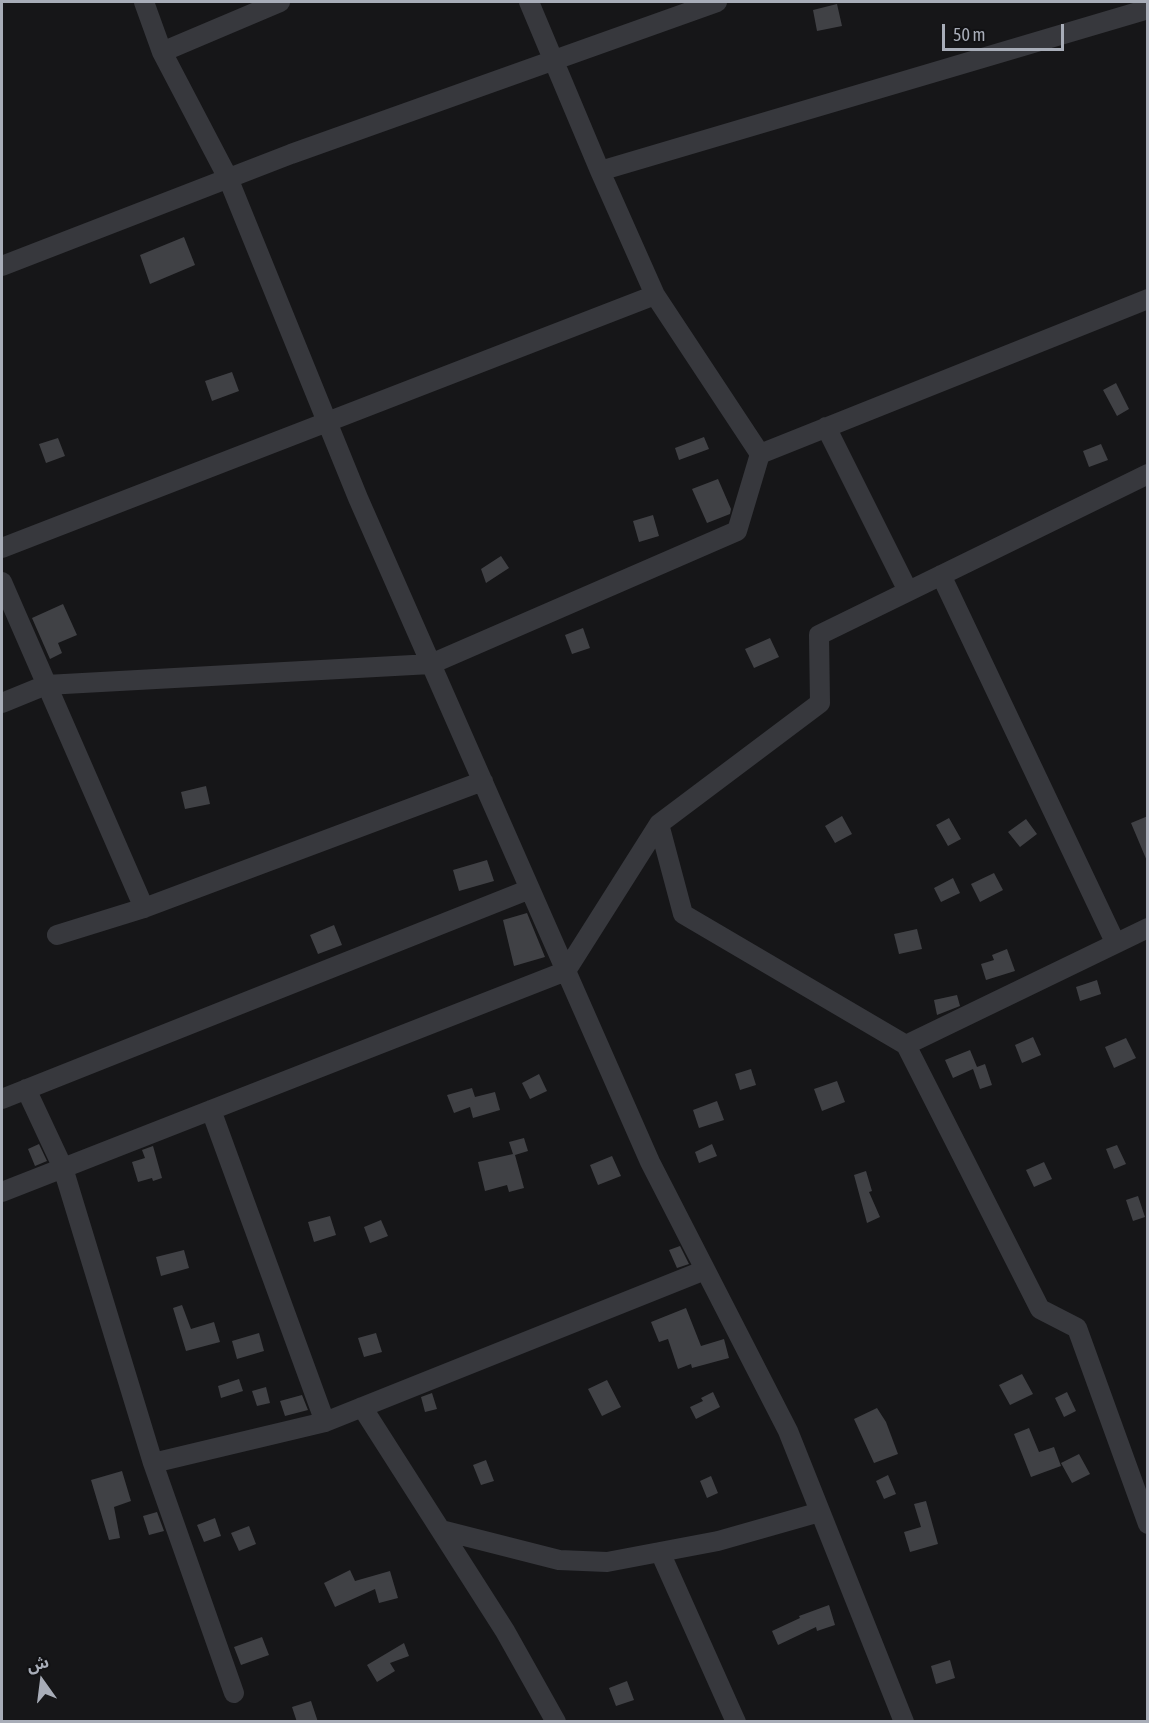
<!DOCTYPE html>
<html>
<head>
<meta charset="utf-8">
<style>
	body { margin:0 }
	#map { position:relative; width:1149px; height:1723px; overflow:hidden; background:#161618; font-family:"Asap Condensed","Noto Sans Arabic",sans-serif }
	canvas { display:block }
	.frame { position:absolute; inset:0; border:3px solid #a8adb8; pointer-events:none }
	.north { position:absolute; left:12px; top:1651px; width:60px; height:60px; -webkit-text-stroke:4px #111113; paint-order:stroke; rotate:346deg; font-size:16px; font-weight:700; line-height:24px; text-align:center; color:#a8adb8 }
	.north::after { content:''; display:block; margin:auto; width:21px; height:27px; background:#a8adb8; clip-path:polygon(50% 0,100% 100%,50% 72%,0 100%) }
	.scale { position:absolute; left:942px; top:24px; width:122px; height:27px; box-sizing:border-box; border:3px solid #a8adb8; border-top:0; padding-left:8px; font-size:18px; line-height:21px; white-space:nowrap; color:#a8adb8; -webkit-text-stroke:4px #111113; paint-order:stroke }
</style>
</head>
<body>
<div id="map">
<canvas width="1149" height="1723"></canvas>
<div class="frame"></div>
<div class="north">ش</div>
<div class="scale">50 m</div>
</div>
<script>
const ctx = document.querySelector('canvas').getContext('2d');
ctx.lineJoin = 'round';
function fillPath(path, color) { ctx.fillStyle = color; ctx.fill(path, 'evenodd'); }
const poly = rows => new Path2D(rows.map(r => 'M' + r).join(''));
function strokePath(path, color, width, dash) { ctx.strokeStyle = color; ctx.lineWidth = width; ctx.lineCap = dash ? 'butt' : 'round'; ctx.setLineDash(dash || []); ctx.stroke(path); }
const building = poly([
	[837,4,842,26,817,31,813,10],
	[184,237,195,265,150,284,140,255],
	[232,372,239,391,212,401,205,381],
	[1116,383,1129,409,1117,416,1103,390],
	[704,437,709,449,679,460,675,448],
	[58,438,65,456,46,463,39,444],
	[1101,444,1108,460,1089,467,1083,451],
	[718,479,731,509,730,514,707,523,692,489],
	[653,515,659,536,639,542,633,521],
	[501,556,509,568,486,583,481,569],
	[63,604,77,635,58,643,62,653,50,659,32,618],
	[583,628,590,648,572,654,565,635],
	[770,638,779,657,754,668,745,649],
	[206,786,210,804,185,809,181,792],
	[842,816,852,834,835,843,825,826],
	[1148,816,1148,861,1147,861,1131,823],
	[949,818,961,839,948,846,936,825],
	[1026,819,1037,834,1020,847,1008,832],
	[487,860,494,881,459,891,453,870],
	[994,873,1003,890,980,902,971,884],
	[953,878,960,893,941,902,934,888],
	[527,913,545,957,514,966,503,920],
	[334,925,342,945,318,954,310,935],
	[917,929,922,949,899,954,894,934],
	[1007,949,1015,971,986,980,981,964,994,960,992,955],
	[1097,980,1101,994,1080,1001,1076,987],
	[957,995,960,1006,937,1015,934,1000],
	[1033,1037,1041,1055,1022,1063,1015,1045],
	[1126,1038,1136,1058,1114,1068,1105,1047],
	[970,1050,977,1067,985,1064,992,1085,980,1089,973,1069,953,1078,945,1060],
	[751,1069,756,1085,740,1090,735,1074],
	[539,1074,547,1091,530,1099,522,1083],
	[837,1081,845,1102,822,1111,814,1089],
	[472,1088,475,1097,495,1092,500,1110,473,1118,470,1107,454,1113,447,1095],
	[717,1101,724,1120,699,1128,693,1110],
	[524,1138,528,1151,515,1155,524,1188,509,1192,507,1185,485,1191,478,1162,513,1154,509,1142],
	[39,1144,47,1161,35,1166,28,1149],
	[712,1144,717,1156,699,1163,695,1152],
	[1117,1145,1126,1164,1114,1169,1106,1149],
	[153,1146,162,1178,153,1181,152,1178,138,1182,132,1162,145,1158,142,1150],
	[612,1156,621,1176,598,1185,590,1165],
	[1044,1162,1052,1179,1034,1187,1026,1170],
	[866,1171,872,1191,869,1192,880,1217,867,1223,854,1175],
	[1138,1196,1145,1217,1133,1221,1126,1200],
	[330,1216,336,1235,314,1242,308,1222],
	[381,1220,388,1236,370,1243,364,1227],
	[680,1246,689,1264,677,1268,669,1250],
	[184,1250,189,1268,161,1276,156,1257],
	[182,1305,191,1329,214,1322,220,1342,186,1351,173,1308],
	[686,1308,701,1346,724,1339,729,1358,692,1368,691,1364,678,1369,668,1339,659,1342,651,1322],
	[259,1333,264,1351,237,1359,232,1341],
	[376,1333,382,1352,364,1357,358,1338],
	[1022,1374,1033,1394,1010,1405,999,1385],
	[239,1379,243,1391,221,1398,218,1386],
	[607,1380,621,1407,602,1416,588,1389],
	[266,1387,270,1403,257,1406,252,1391],
	[713,1392,720,1407,696,1419,690,1407,703,1401,701,1398],
	[1067,1392,1076,1411,1064,1417,1055,1398],
	[432,1393,437,1409,425,1412,421,1397],
	[302,1395,308,1410,285,1416,280,1401],
	[877,1408,886,1422,898,1454,874,1463,854,1419],
	[1029,1428,1039,1452,1054,1447,1061,1466,1031,1477,1014,1434],
	[1079,1454,1090,1474,1072,1483,1061,1463],
	[486,1460,494,1481,481,1485,473,1465],
	[122,1471,131,1501,114,1507,120,1538,109,1540,91,1480],
	[888,1475,896,1494,884,1499,876,1481],
	[711,1476,718,1493,707,1498,700,1481],
	[926,1501,938,1544,910,1552,904,1532,921,1527,914,1504],
	[157,1512,164,1531,149,1535,143,1516],
	[215,1518,221,1536,204,1542,197,1525],
	[249,1526,256,1544,239,1551,231,1533],
	[350,1570,355,1581,390,1571,398,1598,379,1603,375,1589,335,1607,324,1583],
	[829,1605,835,1625,817,1631,816,1627,778,1645,772,1631,800,1618,799,1616],
	[262,1637,269,1655,241,1665,234,1647],
	[404,1643,409,1656,390,1663,395,1671,377,1682,367,1665],
	[950,1660,955,1678,936,1684,931,1666],
	[627,1681,634,1700,616,1706,609,1688],
	[311,1701,318,1722,297,1722,292,1707]
]);
const minor = poly([
	[144,2,162,52,228,178,358,498,650,1162,788,1431,904,1722],
	[529,2,600,171,655,295,760,454],
	[162,52,280,2],
	[600,171,1148,9],
	[2,266,291,154,717,2],
	[826,427,908,591],
	[2,548,655,295],
	[941,575,1115,942],
	[2,582,144,908],
	[2,703,46,685,431,664,737,531,760,454,1148,299],
	[659,824,683,914,906,1045,1040,1309,1077,1328,1148,1524],
	[57,935,144,908,483,781],
	[906,1045,1148,928],
	[26,1089,63,1168,153,1463,234,1693],
	[2,1099,530,889],
	[211,1110,325,1422],
	[2,1192,566,971,659,824,820,703,819,635,1148,474],
	[362,1407,505,1631,556,1722],
	[153,1463,325,1422,705,1270],
	[441,1530,559,1560,607,1562,718,1541,820,1512],
	[660,1552,736,1722]
]);
fillPath(building, '#404145');
strokePath(minor, '#37383d', 20);
</script>
</body>
</html>
